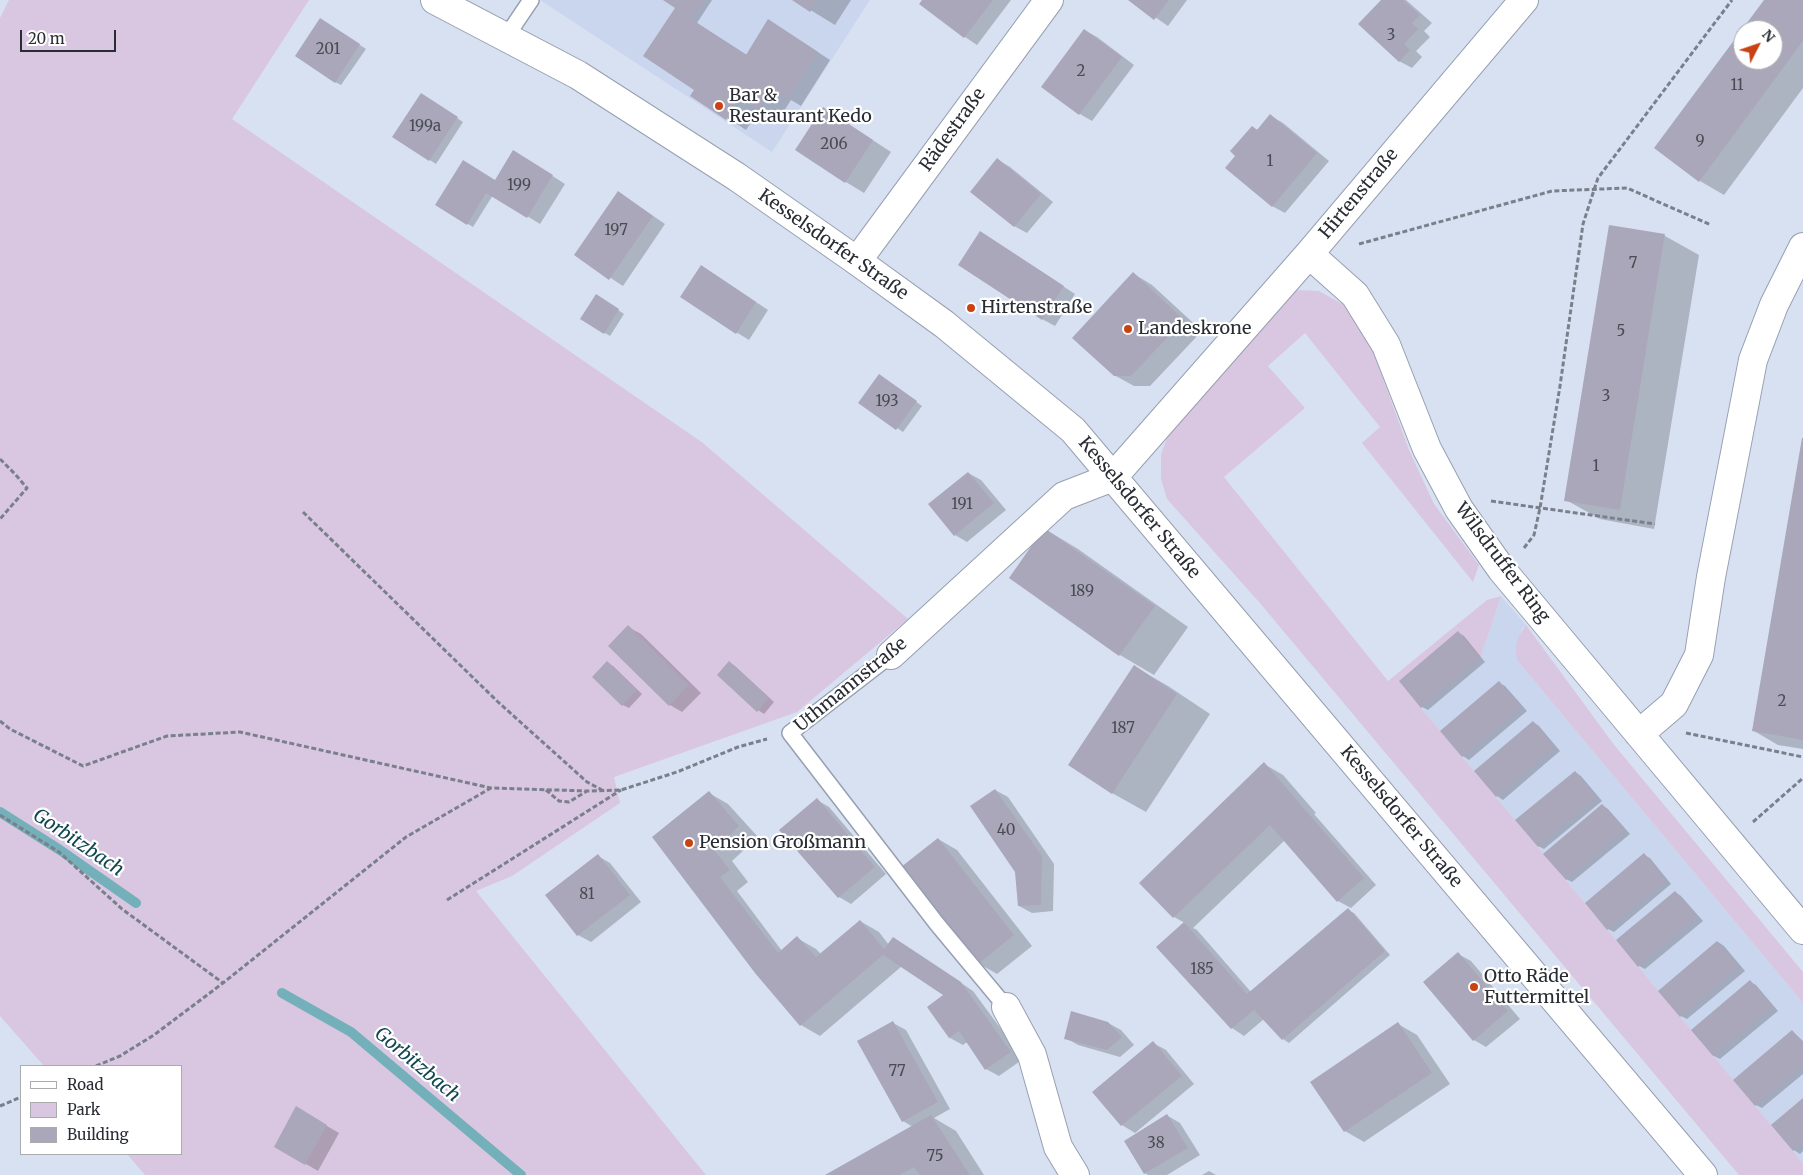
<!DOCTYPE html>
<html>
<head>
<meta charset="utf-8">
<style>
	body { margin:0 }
	#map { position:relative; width:1803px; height:1175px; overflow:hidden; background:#d8e1f2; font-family:Merriweather,serif }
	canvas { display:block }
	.legend { position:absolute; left:20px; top:1065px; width:162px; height:90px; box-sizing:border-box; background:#fff; border:1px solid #a9abad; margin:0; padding:6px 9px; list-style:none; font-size:15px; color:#292d33 }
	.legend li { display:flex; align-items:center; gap:10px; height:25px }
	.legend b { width:25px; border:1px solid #a9abad }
	.north { position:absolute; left:1733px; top:20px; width:50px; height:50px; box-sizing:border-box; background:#fff; border:1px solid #a9abad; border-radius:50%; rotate:49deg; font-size:14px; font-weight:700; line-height:20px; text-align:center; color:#292d33 }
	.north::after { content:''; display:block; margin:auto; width:18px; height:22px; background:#c94211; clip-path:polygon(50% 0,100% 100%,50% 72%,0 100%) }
	.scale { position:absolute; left:20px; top:30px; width:96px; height:22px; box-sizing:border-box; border:2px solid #292d33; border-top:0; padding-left:6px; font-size:15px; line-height:18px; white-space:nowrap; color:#292d33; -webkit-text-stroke:4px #fff; paint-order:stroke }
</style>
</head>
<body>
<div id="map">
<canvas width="1803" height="1175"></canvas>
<ul class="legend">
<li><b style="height:6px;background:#fff"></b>Road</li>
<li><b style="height:14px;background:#d9c6e0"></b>Park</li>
<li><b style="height:14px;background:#a9a7b9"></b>Building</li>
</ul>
<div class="north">N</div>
<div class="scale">20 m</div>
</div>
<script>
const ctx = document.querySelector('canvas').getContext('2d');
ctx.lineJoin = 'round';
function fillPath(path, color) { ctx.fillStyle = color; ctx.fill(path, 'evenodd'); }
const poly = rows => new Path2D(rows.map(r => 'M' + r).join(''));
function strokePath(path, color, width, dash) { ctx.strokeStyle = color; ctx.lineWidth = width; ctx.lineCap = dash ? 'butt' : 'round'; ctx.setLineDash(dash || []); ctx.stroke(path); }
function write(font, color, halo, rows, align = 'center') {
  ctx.font = font + ' Merriweather,serif'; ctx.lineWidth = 4.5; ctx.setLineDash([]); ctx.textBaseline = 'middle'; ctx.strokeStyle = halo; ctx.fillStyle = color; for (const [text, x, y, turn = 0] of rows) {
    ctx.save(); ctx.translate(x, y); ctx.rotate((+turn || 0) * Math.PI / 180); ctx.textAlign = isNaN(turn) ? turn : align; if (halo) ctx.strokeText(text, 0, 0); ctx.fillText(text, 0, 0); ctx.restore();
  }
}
const built = poly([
	[540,0,870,0,772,152],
	[1501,596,1526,625,1522,629,1517,660,1803,1003,1803,1163,1421,708,1458,631,1480,657]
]);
const green = poly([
	[9,0,309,0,232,119,703,443,908,619,797,712,614,777,620,803,512,876,476,891,706,1175,145,1175,127,1154,181,1154,181,1066,44,1066,0,1016,0,18],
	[1296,290,1319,291,1344,305,1360,329,1373,351,1409,450,1434,504,1479,565,1473,582,1362,443,1380,427,1305,333,1268,366,1305,408,1224,477,1388,681,1487,600,1501,596,1480,658,1458,632,1421,708,1803,1163,1803,1175,1739,1175,1259,602,1167,499,1161,479,1161,454,1169,433],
	[1526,625,1615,746,1803,972,1803,1003,1517,660,1516,649,1518,638]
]);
const shadow = poly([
	[665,0,712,0,697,23,747,55,781,28,830,60,801,106,791,100,778,120,759,110,746,130,691,95,695,89,682,11],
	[794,0,851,0,835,25],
	[924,0,1011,0,977,45,965,37,921,4],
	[1130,0,1187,0,1168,26],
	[1382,0,1406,0,1432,23,1424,31,1430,37,1416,51,1422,57,1412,68,1399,61],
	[1765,0,1803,0,1803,88,1724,195,1700,181,1743,30,1743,60,1773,60,1773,30,1743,30],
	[327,23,366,49,341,85,335,82],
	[1084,30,1097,37,1134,65,1092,121,1080,114],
	[427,98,463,122,436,164,394,137],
	[1271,116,1283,123,1329,161,1285,213,1272,206,1237,155,1252,127,1258,130],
	[842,120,891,152,864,193,846,182],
	[526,159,565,184,540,224,493,195,473,227,437,205,495,181],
	[998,160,1010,167,1053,202,1027,233,1014,226],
	[630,200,665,224,623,286,575,255],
	[1610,227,1665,236,1699,255,1654,529,1600,519,1566,500],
	[993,240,1075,294,1055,326,1042,319],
	[714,274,768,310,749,340,736,332],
	[1134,274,1152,285,1202,331,1150,386,1134,386,1114,375],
	[602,299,624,314,610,336,582,319],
	[885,379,922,406,903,432,860,403],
	[1803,439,1803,749,1778,745,1754,731],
	[968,473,981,480,1006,510,967,542,955,535],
	[1045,529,1078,549,1188,627,1154,675,1120,655,1011,577],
	[628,627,641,634,701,693,682,712,670,705],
	[1459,633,1464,636,1485,662,1428,710,1422,707],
	[607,663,613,666,642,694,629,708,623,705],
	[730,663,735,666,774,702,764,714,758,710],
	[1135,667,1168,686,1210,714,1146,812,1112,793],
	[1499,683,1505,686,1527,711,1469,760,1463,756,1442,731],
	[1533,722,1539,726,1560,751,1503,800,1497,796],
	[1264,764,1283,775,1316,813,1314,814,1376,885,1351,908,1338,901,1285,840,1193,928,1197,930,1251,992,1348,910,1354,913,1390,955,1289,1043,1283,1039,1264,1019,1244,1036,1232,1028,1158,947,1185,923,1174,917],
	[1575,772,1581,776,1602,801,1544,849,1538,846],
	[995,790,1008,797,1054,864,1053,911,1032,913,1019,906,1017,872],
	[709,793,728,804,758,837,732,861,748,882,737,891,782,951,797,938,816,949,821,954,860,921,879,932,889,945,906,946,973,991,1023,1059,999,1076,986,1069,967,1042,963,1045,950,1038,928,1007,946,995,902,966,820,1036,801,1025,698,897],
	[817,800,829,807,886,874,851,904,839,897],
	[1602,805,1608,809,1630,834,1572,882,1566,879],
	[938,839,957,850,1032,946,997,974,978,963],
	[1644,855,1650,858,1671,884,1614,932,1608,929],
	[598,856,610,863,641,902,591,942,578,935],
	[1675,892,1681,896,1703,921,1645,969,1639,966],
	[1718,942,1724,946,1745,971,1687,1019,1681,1016,1660,991],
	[1458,954,1471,961,1520,1019,1486,1047,1474,1040],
	[1750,982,1756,985,1778,1011,1720,1059,1714,1056,1693,1030],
	[893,1023,906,1030,950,1109,934,1118,956,1131,984,1175,828,1175,913,1127,903,1121],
	[1108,1023,1121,1030,1134,1045,1120,1057,1078,1045,1066,1038],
	[1398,1024,1417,1035,1450,1084,1364,1142,1345,1131],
	[1792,1031,1803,1041,1803,1074,1762,1108,1756,1105],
	[1153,1043,1166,1050,1194,1084,1135,1133,1122,1125,1094,1092],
	[1803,1099,1803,1151,1800,1154,1794,1150],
	[296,1108,339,1133,318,1171,275,1146],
	[1168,1116,1180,1123,1200,1155,1167,1175,1148,1175,1145,1173,1126,1141],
	[1209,1171,1216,1175,1202,1175]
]);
const stream = poly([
	[0,812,60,850,136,903],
	[282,993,351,1032,521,1175]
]);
const building = poly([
	[663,0,704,0,691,19,746,55,768,19,818,52,787,100,772,90,758,111,740,99,726,120,690,96,694,90,643,56,675,8],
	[792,0,817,0,810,12],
	[922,0,993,0,964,38,919,4],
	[1128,0,1169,0,1154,20],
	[1381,0,1403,0,1420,15,1412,23,1418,29,1404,44,1410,50,1399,62,1358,24],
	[1764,0,1803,0,1803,41,1699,182,1654,148],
	[1743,30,1773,30,1773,60,1743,60],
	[320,18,360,44,335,83,295,56],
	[1084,29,1122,57,1079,115,1041,87],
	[421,93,458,117,429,161,392,137],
	[823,107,873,140,845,183,795,150],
	[1270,114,1317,153,1272,207,1225,168,1235,156,1230,151,1252,126,1257,130],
	[513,150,553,175,527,218,486,193,467,225,435,205,463,160,495,180],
	[997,158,1041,194,1014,227,970,192],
	[618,191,653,216,609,280,574,255],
	[1609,225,1665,234,1620,510,1564,501],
	[980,231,1064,286,1042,320,958,265],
	[701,265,756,302,736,334,680,297],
	[1133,272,1184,320,1131,376,1114,376,1072,338],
	[596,294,619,309,604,334,580,319],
	[879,374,917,401,896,430,858,403],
	[1802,438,1803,438,1803,740,1752,731],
	[968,472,994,503,954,536,928,504],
	[1044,528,1155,606,1119,656,1009,578],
	[628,625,689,685,669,706,608,646],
	[1458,631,1480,658,1421,708,1399,681],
	[607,661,637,690,622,706,592,677],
	[729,661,769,698,757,712,717,675],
	[1134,665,1177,694,1112,794,1068,765],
	[1499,681,1522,707,1462,757,1440,731],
	[1533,721,1555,747,1496,797,1474,771],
	[1264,762,1364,878,1337,902,1270,825,1173,918,1139,883],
	[1575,771,1597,797,1538,847,1515,820],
	[995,789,1042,856,1041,905,1018,906,1015,872,970,806],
	[709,791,739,826,714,850,730,870,720,877,778,953,797,936,816,957,860,920,884,949,893,937,961,982,1011,1052,985,1070,959,1031,949,1038,927,1007,943,995,883,955,800,1026,755,973,652,837],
	[817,798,875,867,838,898,779,830],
	[1602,804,1625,830,1566,880,1543,854],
	[938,838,1014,935,978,964,901,867],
	[1644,853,1666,880,1607,930,1585,903],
	[598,854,630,895,577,936,545,895],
	[1675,891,1697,917,1638,967,1616,940],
	[1348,908,1385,951,1282,1040,1254,1010,1231,1029,1156,947,1184,922,1247,994],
	[1717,941,1739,967,1680,1017,1658,991],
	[1458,952,1508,1011,1473,1041,1423,982],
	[1750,980,1773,1007,1713,1056,1691,1030],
	[1071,1011,1108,1022,1122,1037,1107,1050,1064,1039],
	[893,1021,938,1102,902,1122,857,1041],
	[1398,1022,1432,1073,1344,1132,1310,1082],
	[1792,1030,1803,1043,1803,1066,1755,1106,1733,1080],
	[1153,1041,1182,1076,1121,1126,1092,1092],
	[1803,1098,1803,1143,1793,1151,1771,1125],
	[296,1106,327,1125,305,1165,274,1147],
	[1167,1114,1188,1148,1144,1174,1124,1141],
	[931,1115,970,1175,920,1175,914,1167,900,1175,825,1175]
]);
const path = poly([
	[1359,244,1552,191,1627,188,1711,225],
	[0,459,15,474,27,488,0,519],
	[1491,501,1655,524],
	[303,512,497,701,587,782,602,790],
	[1524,548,1534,535,1540,508,1560,386,1583,224,1594,190,1598,178,1732,0],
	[0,721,10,729,83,766,167,736,240,732,491,788,588,791,621,790,677,772,738,747,767,739],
	[1686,733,1803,757],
	[546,790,559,801,569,802,587,791],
	[0,815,59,852,122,909,223,983],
	[1753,822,1803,778],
	[447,900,621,790],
	[96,1066,120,1056,154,1035,223,983,406,837,491,788],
	[0,1106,21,1097]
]);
const service = poly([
	[506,37,531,0],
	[891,655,790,733,937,924,1006,1007]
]);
const minor = poly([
	[1309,254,1355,295,1386,345,1427,449,1459,509,1502,570,1803,930],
	[857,261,1049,0],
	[891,655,1064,496,1113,477,1309,254,1524,0],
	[1639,734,1674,704,1699,655,1711,577,1753,360,1774,305,1803,247],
	[1006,1007,1032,1055,1058,1147,1075,1175]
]);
const secondary = poly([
	[435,0,578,75,737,177,857,261,944,324,1073,430,1703,1175]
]);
const markers = [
	[719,106,5,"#c94211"],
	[971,308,5,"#c94211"],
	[1128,329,5,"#c94211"],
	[689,843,5,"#c94211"],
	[1474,987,5,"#c94211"]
];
const numberNames = [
	["3",1391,36],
	["201",328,50],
	["2",1081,72],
	["11",1737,86],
	["199a",425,127],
	["9",1700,142],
	["206",834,145],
	["1",1270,162],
	["199",519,186],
	["197",616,231],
	["7",1633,264],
	["5",1621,332],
	["3",1606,397],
	["193",887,402],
	["1",1596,467],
	["191",962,505],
	["189",1082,592],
	["2",1782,702],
	["187",1123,729],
	["40",1006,831],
	["81",587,895],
	["185",1202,970],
	["77",897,1072],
	["38",1156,1144],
	["75",935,1157]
];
const poiNames = [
	["Bar &",729,96],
	["Restaurant Kedo",729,117],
	["Hirtenstraße",981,308],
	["Landeskrone",1138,329],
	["Pension Großmann",699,843],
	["Otto Räde",1484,977],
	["Futtermittel",1484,998]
];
const streetNames = [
	["Rädestraße",953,130,-54],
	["Hirtenstraße",1359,194,-50],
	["Kesselsdorfer Straße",833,245,35],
	["Kesselsdorfer Straße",1139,508,50],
	["Wilsdruffer Ring",1502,563,53],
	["Uthmannstraße",851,685,-39],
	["Kesselsdorfer Straße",1401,817,50]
];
const waterNames = [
	["Gorbitzbach",78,843,34],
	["Gorbitzbach",417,1065,40]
];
fillPath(built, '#cad6ed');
fillPath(green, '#d9c6e0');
fillPath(shadow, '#0003');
strokePath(stream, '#74b0ba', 10);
fillPath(building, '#a9a7b9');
strokePath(service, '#97a0b0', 18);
strokePath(minor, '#97a0b0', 30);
strokePath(secondary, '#97a0b0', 30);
strokePath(path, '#7a808b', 3, [5, 2.5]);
strokePath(service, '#fff', 15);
strokePath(minor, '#fff', 28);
strokePath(secondary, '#fff', 28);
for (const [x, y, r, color] of markers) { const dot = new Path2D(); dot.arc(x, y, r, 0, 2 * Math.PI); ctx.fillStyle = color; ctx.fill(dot); strokePath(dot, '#fff', 2); }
write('15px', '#494c54', null, numberNames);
write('18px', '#292d33', '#fff', poiNames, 'left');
write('18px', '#292d33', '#fff', streetNames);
write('italic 19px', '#114850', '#fff', waterNames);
</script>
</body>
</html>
